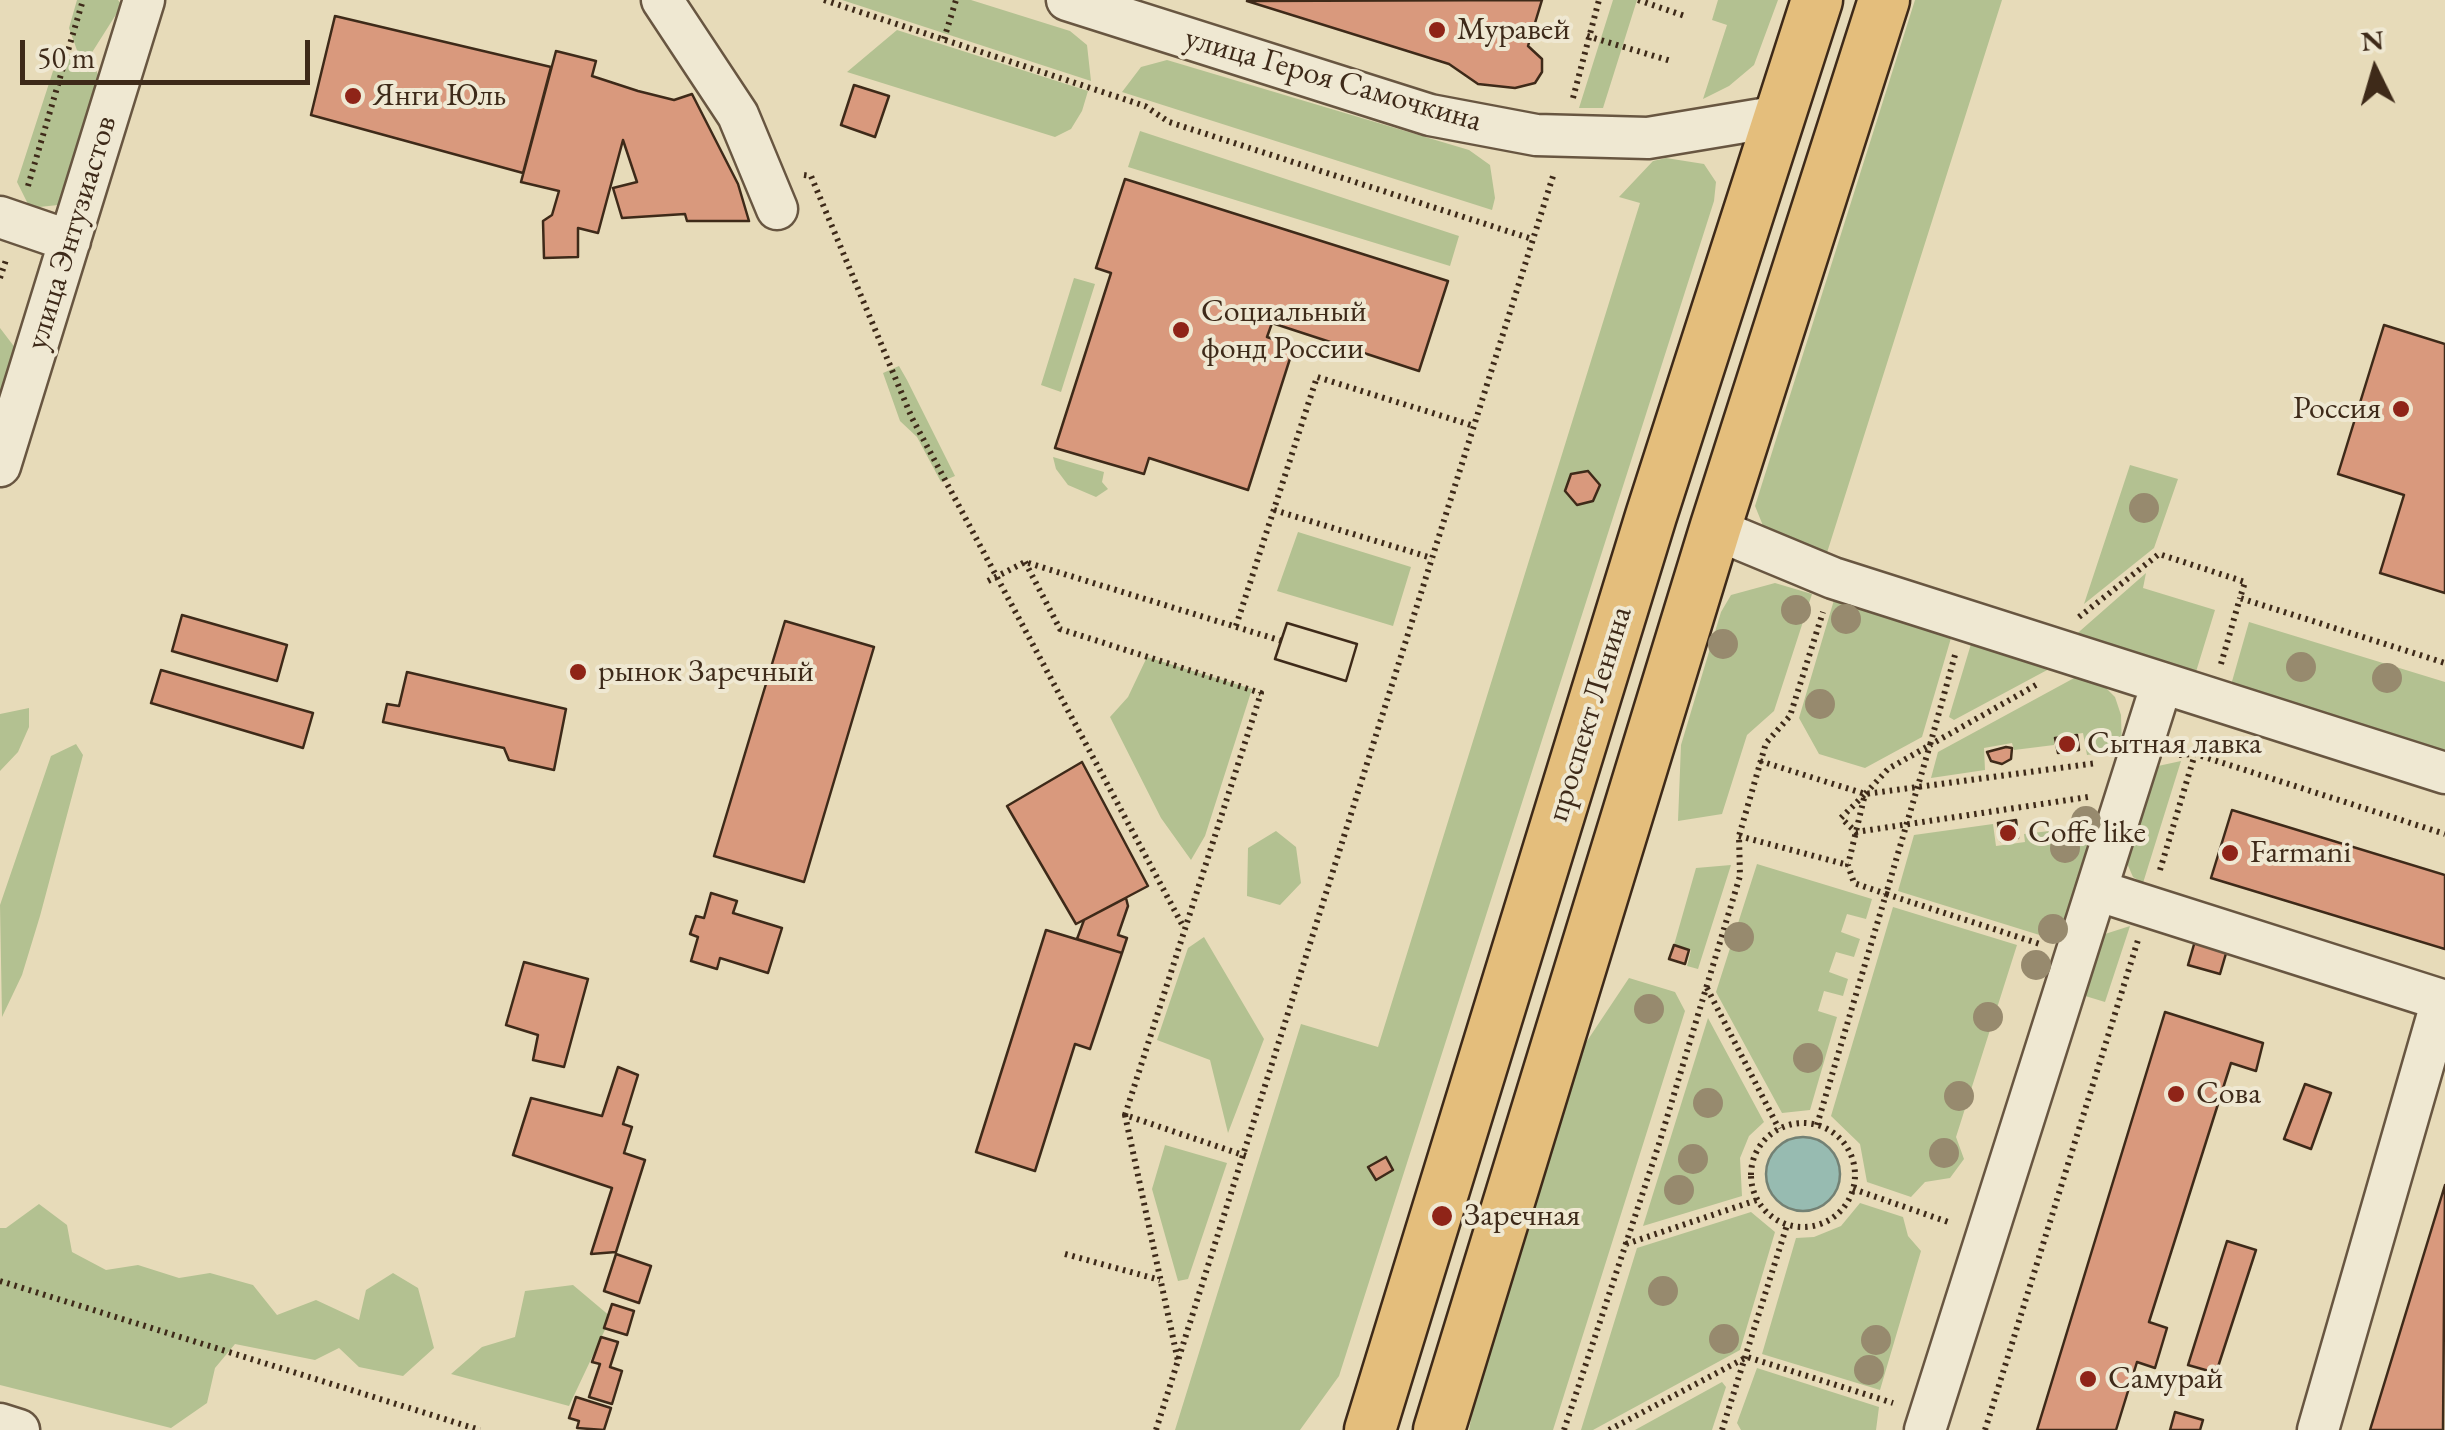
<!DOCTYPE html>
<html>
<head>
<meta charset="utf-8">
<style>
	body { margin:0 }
	#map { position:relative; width:2445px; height:1430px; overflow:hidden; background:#e7dbb9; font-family:"EB Garamond",serif }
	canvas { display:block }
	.north { position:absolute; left:2325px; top:20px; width:100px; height:100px; -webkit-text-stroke:8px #efe8d2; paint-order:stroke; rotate:355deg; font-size:28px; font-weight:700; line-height:40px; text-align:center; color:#3e2a19 }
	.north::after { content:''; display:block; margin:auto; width:35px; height:45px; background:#3e2a19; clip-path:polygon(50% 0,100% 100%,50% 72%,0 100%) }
	.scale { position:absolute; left:20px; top:40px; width:290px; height:45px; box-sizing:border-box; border:5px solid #3e2a19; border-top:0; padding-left:12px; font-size:30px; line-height:35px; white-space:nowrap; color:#3e2a19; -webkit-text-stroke:8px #efe8d2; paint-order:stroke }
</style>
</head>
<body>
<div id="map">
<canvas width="2445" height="1430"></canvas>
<div class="north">N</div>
<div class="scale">50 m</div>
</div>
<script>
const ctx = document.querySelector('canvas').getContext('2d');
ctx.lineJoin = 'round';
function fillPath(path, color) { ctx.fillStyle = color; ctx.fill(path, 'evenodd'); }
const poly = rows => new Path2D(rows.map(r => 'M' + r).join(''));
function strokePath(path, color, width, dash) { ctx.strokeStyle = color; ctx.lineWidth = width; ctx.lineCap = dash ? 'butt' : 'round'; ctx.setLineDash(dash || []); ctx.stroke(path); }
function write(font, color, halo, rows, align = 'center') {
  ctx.font = font + ' "EB Garamond",serif'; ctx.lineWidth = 8; ctx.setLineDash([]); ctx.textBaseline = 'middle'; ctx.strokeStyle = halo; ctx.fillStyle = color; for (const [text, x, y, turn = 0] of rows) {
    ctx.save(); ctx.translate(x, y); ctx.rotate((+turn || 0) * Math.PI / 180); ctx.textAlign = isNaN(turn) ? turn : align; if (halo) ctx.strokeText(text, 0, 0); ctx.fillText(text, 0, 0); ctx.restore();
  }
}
const green = poly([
	[77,0,118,0,122,5,91,54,106,99,58,205,30,208,17,182,53,71,78,53,69,28],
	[842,0,971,0,1070,31,1087,45,1091,81],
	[1613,0,1637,0,1603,108,1579,108],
	[1718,0,1778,0,1754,65,1729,86,1703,99,1727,25,1712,20],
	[1915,0,2002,0,1825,559,1766,533,1755,506],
	[897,30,1088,91,1082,111,1071,129,1055,137,847,72],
	[1167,60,1469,150,1490,165,1495,198,1492,210,1122,92,1141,67],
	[1140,131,1459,236,1450,266,1128,167],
	[1666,158,1704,164,1716,182,1714,201,1339,1376,1300,1430,1175,1430,1301,1024,1378,1047,1640,203,1619,197,1653,161],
	[1074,278,1095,284,1061,392,1041,385],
	[0,328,16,349,0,415],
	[899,366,907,380,955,476,941,482,917,437,900,421,883,373],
	[1053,457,1104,472,1102,482,1108,489,1096,497,1068,485,1056,469],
	[2130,465,2178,479,2154,548,2084,604],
	[1298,532,1411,567,1393,626,1277,591],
	[2146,573,2143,588,2215,610,2195,675,2072,638],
	[1775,583,1812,594,1774,711,1747,735,1722,814,1678,821,1681,745,1721,612,1731,595],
	[1834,600,1951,638,1922,737,1865,768,1819,754,1799,718],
	[2249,622,2445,682,2445,754,2231,685],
	[1971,644,2049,669,1954,720,1949,717],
	[1147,657,1252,689,1205,836,1191,860,1161,818,1110,717,1128,697],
	[2076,677,2104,686,2115,697,2121,715,2122,750,2087,755,2083,733,2054,737,2054,745,2014,750,2012,743,1984,748,1985,770,1931,778,1938,752],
	[29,708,29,727,18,752,0,771,0,714],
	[76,744,83,755,40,916,22,975,2,1017,0,905,51,756],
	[2181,761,2143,883,2133,877,2126,861,2158,766],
	[1993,824,1996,846,2025,842,2024,834,2058,830,2097,833,2062,942,1898,891,1914,835],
	[1276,831,1296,847,1301,883,1280,905,1247,896,1248,848],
	[1757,864,1872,899,1866,919,1847,914,1841,932,1860,939,1854,957,1836,952,1829,972,1848,979,1843,996,1824,991,1818,1011,1837,1017,1810,1110,1782,1113,1716,992],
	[1731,865,1698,969,1687,966,1691,950,1674,945,1696,868],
	[1893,907,2017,945,1956,1137,1964,1159,1950,1178,1925,1182,1911,1197,1867,1182,1860,1144,1831,1116],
	[2130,926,2105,1002,2082,995,2097,946,2105,934],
	[1204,937,1264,1039,1228,1133,1210,1060,1157,1040,1188,948],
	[1629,978,1675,992,1685,1011,1553,1430,1469,1430,1476,1393,1585,1044],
	[1708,1018,1764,1122,1749,1136,1740,1158,1742,1196,1643,1226],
	[1165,1145,1227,1163,1188,1279,1178,1281,1152,1189],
	[1860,1203,1903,1217,1908,1236,1921,1251,1880,1390,1762,1354,1796,1238,1814,1237,1841,1226],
	[39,1204,67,1225,72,1252,106,1270,138,1265,179,1278,210,1273,253,1285,277,1315,316,1300,359,1320,366,1290,393,1273,418,1288,434,1348,403,1376,359,1367,339,1348,315,1360,235,1344,215,1368,207,1403,171,1428,0,1385,0,1228,6,1228],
	[1751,1212,1775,1232,1740,1350,1593,1430,1581,1430,1637,1248],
	[573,1285,611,1317,569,1406,451,1374,482,1347,515,1337,525,1291],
	[1757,1368,1879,1407,1876,1430,1741,1430,1737,1423],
	[1722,1382,1726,1387,1712,1430,1635,1430]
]);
const water = poly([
	'1766 1174a37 37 0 1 1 74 0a37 37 0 1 1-74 0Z'
]);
const building = poly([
	[1542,0,1528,46,1542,59,1542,72,1535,83,1515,88,1478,84,1449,64,1247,1,1542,0],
	[335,16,551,67,523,173,311,115,335,16],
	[556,51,596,61,592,76,638,91,674,100,692,94,738,184,749,221,687,221,685,214,622,218,613,188,637,182,623,140,598,233,578,228,578,257,544,258,543,221,552,215,559,191,521,182,556,51],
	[854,85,889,96,875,137,841,125,854,85],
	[1125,179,1448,281,1419,371,1272,323,1267,337,1294,346,1248,490,1149,458,1144,474,1055,448,1111,273,1096,268,1125,179],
	[2384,325,2445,344,2445,593,2380,573,2404,495,2338,474,2384,325],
	[1588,471,1600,485,1593,501,1577,505,1565,491,1571,474,1588,471],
	[182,615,287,645,277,681,172,651,182,615],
	[785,621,874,647,804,882,714,856,785,621],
	[1287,623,1357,644,1346,681,1275,659,1287,623],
	[1287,623,1357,644,1346,681,1275,659,1287,623],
	[161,670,313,713,303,748,151,703,161,670],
	[407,672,566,709,554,770,509,760,504,748,383,722,387,704,399,706,407,672],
	[2077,735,2079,750,2058,753,2055,738,2077,735],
	[2006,747,2012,748,2011,759,2002,764,1991,761,1987,752,2006,747],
	[1082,762,1148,886,1076,924,1007,806,1082,762],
	[2232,810,2445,875,2445,949,2211,878,2232,810],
	[2016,820,2018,838,2001,841,1998,823,2016,820],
	[711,893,737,901,733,913,782,928,768,973,720,958,717,969,691,961,698,937,690,934,696,916,704,918,711,893],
	[1126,898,1128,906,1118,935,1127,938,1122,953,1077,939,1084,920,1126,898],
	[1046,930,1122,953,1090,1049,1075,1044,1035,1171,976,1152,1046,930],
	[2195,941,2227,950,2220,974,2188,965,2195,941],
	[1674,945,1689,950,1685,964,1669,959,1674,945],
	[524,962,588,979,564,1067,533,1060,538,1035,506,1025,524,962],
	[2165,1012,2263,1043,2256,1071,2231,1063,2149,1322,2167,1328,2155,1368,2137,1362,2116,1430,2037,1430,2165,1012],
	[618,1067,638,1075,623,1124,632,1127,624,1153,645,1160,616,1252,591,1254,612,1188,513,1155,531,1098,602,1116,618,1067],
	[2305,1084,2331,1093,2311,1149,2284,1139,2305,1084],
	[1386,1157,1393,1170,1376,1180,1368,1167,1386,1157],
	[2445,1185,2443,1430,2370,1430,2445,1185],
	[2227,1241,2256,1250,2216,1373,2188,1365,2227,1241],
	[616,1254,651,1266,639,1303,604,1291,616,1254],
	[612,1304,634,1311,627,1335,604,1328,612,1304],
	[601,1337,618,1342,610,1367,622,1371,612,1404,589,1397,600,1364,592,1362,601,1337],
	[576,1397,611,1408,604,1430,577,1428,579,1421,569,1418,576,1397],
	[2175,1412,2203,1420,2200,1430,2170,1430,2175,1412]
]);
const path = poly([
	[824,0,1145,106,1169,122,1532,239],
	[1638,0,1685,16],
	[1587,36,1671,61],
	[944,39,956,0],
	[1573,98,1599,0],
	[804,175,811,176,912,418,1184,928],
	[28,186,83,0],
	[0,278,6,260],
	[1274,510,1432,558],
	[1025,562,1060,629,1261,693,1125,1115,1246,1156],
	[988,581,1025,562,1282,641],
	[2079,617,2159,554,2245,582,2240,598,2445,663],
	[1236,626,1317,377,1474,426],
	[2221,664,2240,598],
	[2036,685,1930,745,1886,894,2043,945],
	[2179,755,2195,754,2445,834],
	[1760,761,1865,794,2097,763],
	[1864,795,1841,818,1856,832,2088,797],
	[1739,836,1848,865],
	[2160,870,2201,734],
	[1707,988,1779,1129],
	[1125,1115,1178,1361],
	'1751 1175a52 52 0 1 1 104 0a52 52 0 1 1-104 0Z',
	[1817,1125,1886,894,1854,883,1848,865,1865,794,1888,769,1930,745,1955,655],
	[1853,1189,1951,1223],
	[1626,1244,1757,1200],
	[1065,1254,1160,1280],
	[0,1281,480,1430],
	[1156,1430,1554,173],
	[1564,1430,1659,1144,1740,876,1739,836,1766,743,1790,716,1823,612],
	[1609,1430,1747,1357,1893,1403],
	[1722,1430,1787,1225],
	[1985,1430,2138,940]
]);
const minor = poly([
	[662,0,738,115,777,209],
	[1067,0,1430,115,1536,135,1648,138,1780,116],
	[0,217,70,241],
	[0,466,144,0],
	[1715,529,1833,578,2445,773],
	[2099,891,2445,1001],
	[0,1424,19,1430],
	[1925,1430,2162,683],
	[2318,1430,2442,1000]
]);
const major = poly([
	[1370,1430,1651,516,1817,0],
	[1439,1430,1715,529,1884,0]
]);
const trees = [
	[2144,508],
	[1796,610],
	[1846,619],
	[1723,644],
	[2301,667],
	[2387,678],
	[1820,704],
	[2086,821],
	[2065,848],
	[2053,929],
	[1739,937],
	[2036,965],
	[1649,1009],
	[1988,1017],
	[1808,1058],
	[1959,1096],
	[1708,1103],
	[1944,1153],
	[1693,1159],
	[1679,1190],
	[1663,1291],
	[1724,1339],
	[1876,1340],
	[1869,1370]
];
const markers = [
	[1437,30,10,"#8f2418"],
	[353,96,10,"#8f2418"],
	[1181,330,10,"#8f2418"],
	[2401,409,10,"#8f2418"],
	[578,672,10,"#8f2418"],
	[2067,744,10,"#8f2418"],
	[2008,833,10,"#8f2418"],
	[2230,853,10,"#8f2418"],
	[2176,1094,10,"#8f2418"],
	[1442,1216,12,"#8f2418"],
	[2088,1379,10,"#8f2418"]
];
const poiNames = [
	["Муравей",1457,30],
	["Янги Юль",373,96],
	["Социальный",1201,312],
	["фонд России",1201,349],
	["Россия",2381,409,"right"],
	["рынок Заречный",598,672],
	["Сытная лавка",2087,744],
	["Coffe like",2028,833],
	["Farmani",2250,853],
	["Сова",2196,1094],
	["Заречная",1464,1216],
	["Самурай",2108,1379]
];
const streetNames = [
	["улица Героя Самочкина",1333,80,16],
	["улица Энтузиастов",72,233,-73],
	["проспект Ленина",1590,714,-73]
];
fillPath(green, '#b3c191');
fillPath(water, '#97bbb1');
strokePath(water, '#738174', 2.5);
fillPath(building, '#d9997d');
strokePath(building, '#3e2a19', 2.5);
strokePath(minor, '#685641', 45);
strokePath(major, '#3e2a19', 55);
strokePath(path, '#3e2a19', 6, [2.5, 5]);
strokePath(minor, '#efe8d2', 40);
strokePath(major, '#e4be7c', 50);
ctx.fillStyle = '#978a6e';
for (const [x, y] of trees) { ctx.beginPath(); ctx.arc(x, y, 15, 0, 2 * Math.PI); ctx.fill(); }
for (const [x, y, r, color] of markers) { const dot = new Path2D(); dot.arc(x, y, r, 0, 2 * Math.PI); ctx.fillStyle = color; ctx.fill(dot); strokePath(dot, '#efe8d2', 4); }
write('32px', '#3e2a19', '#efe8d2', poiNames, 'left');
write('32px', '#3e2a19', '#efe8d2', streetNames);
</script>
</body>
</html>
